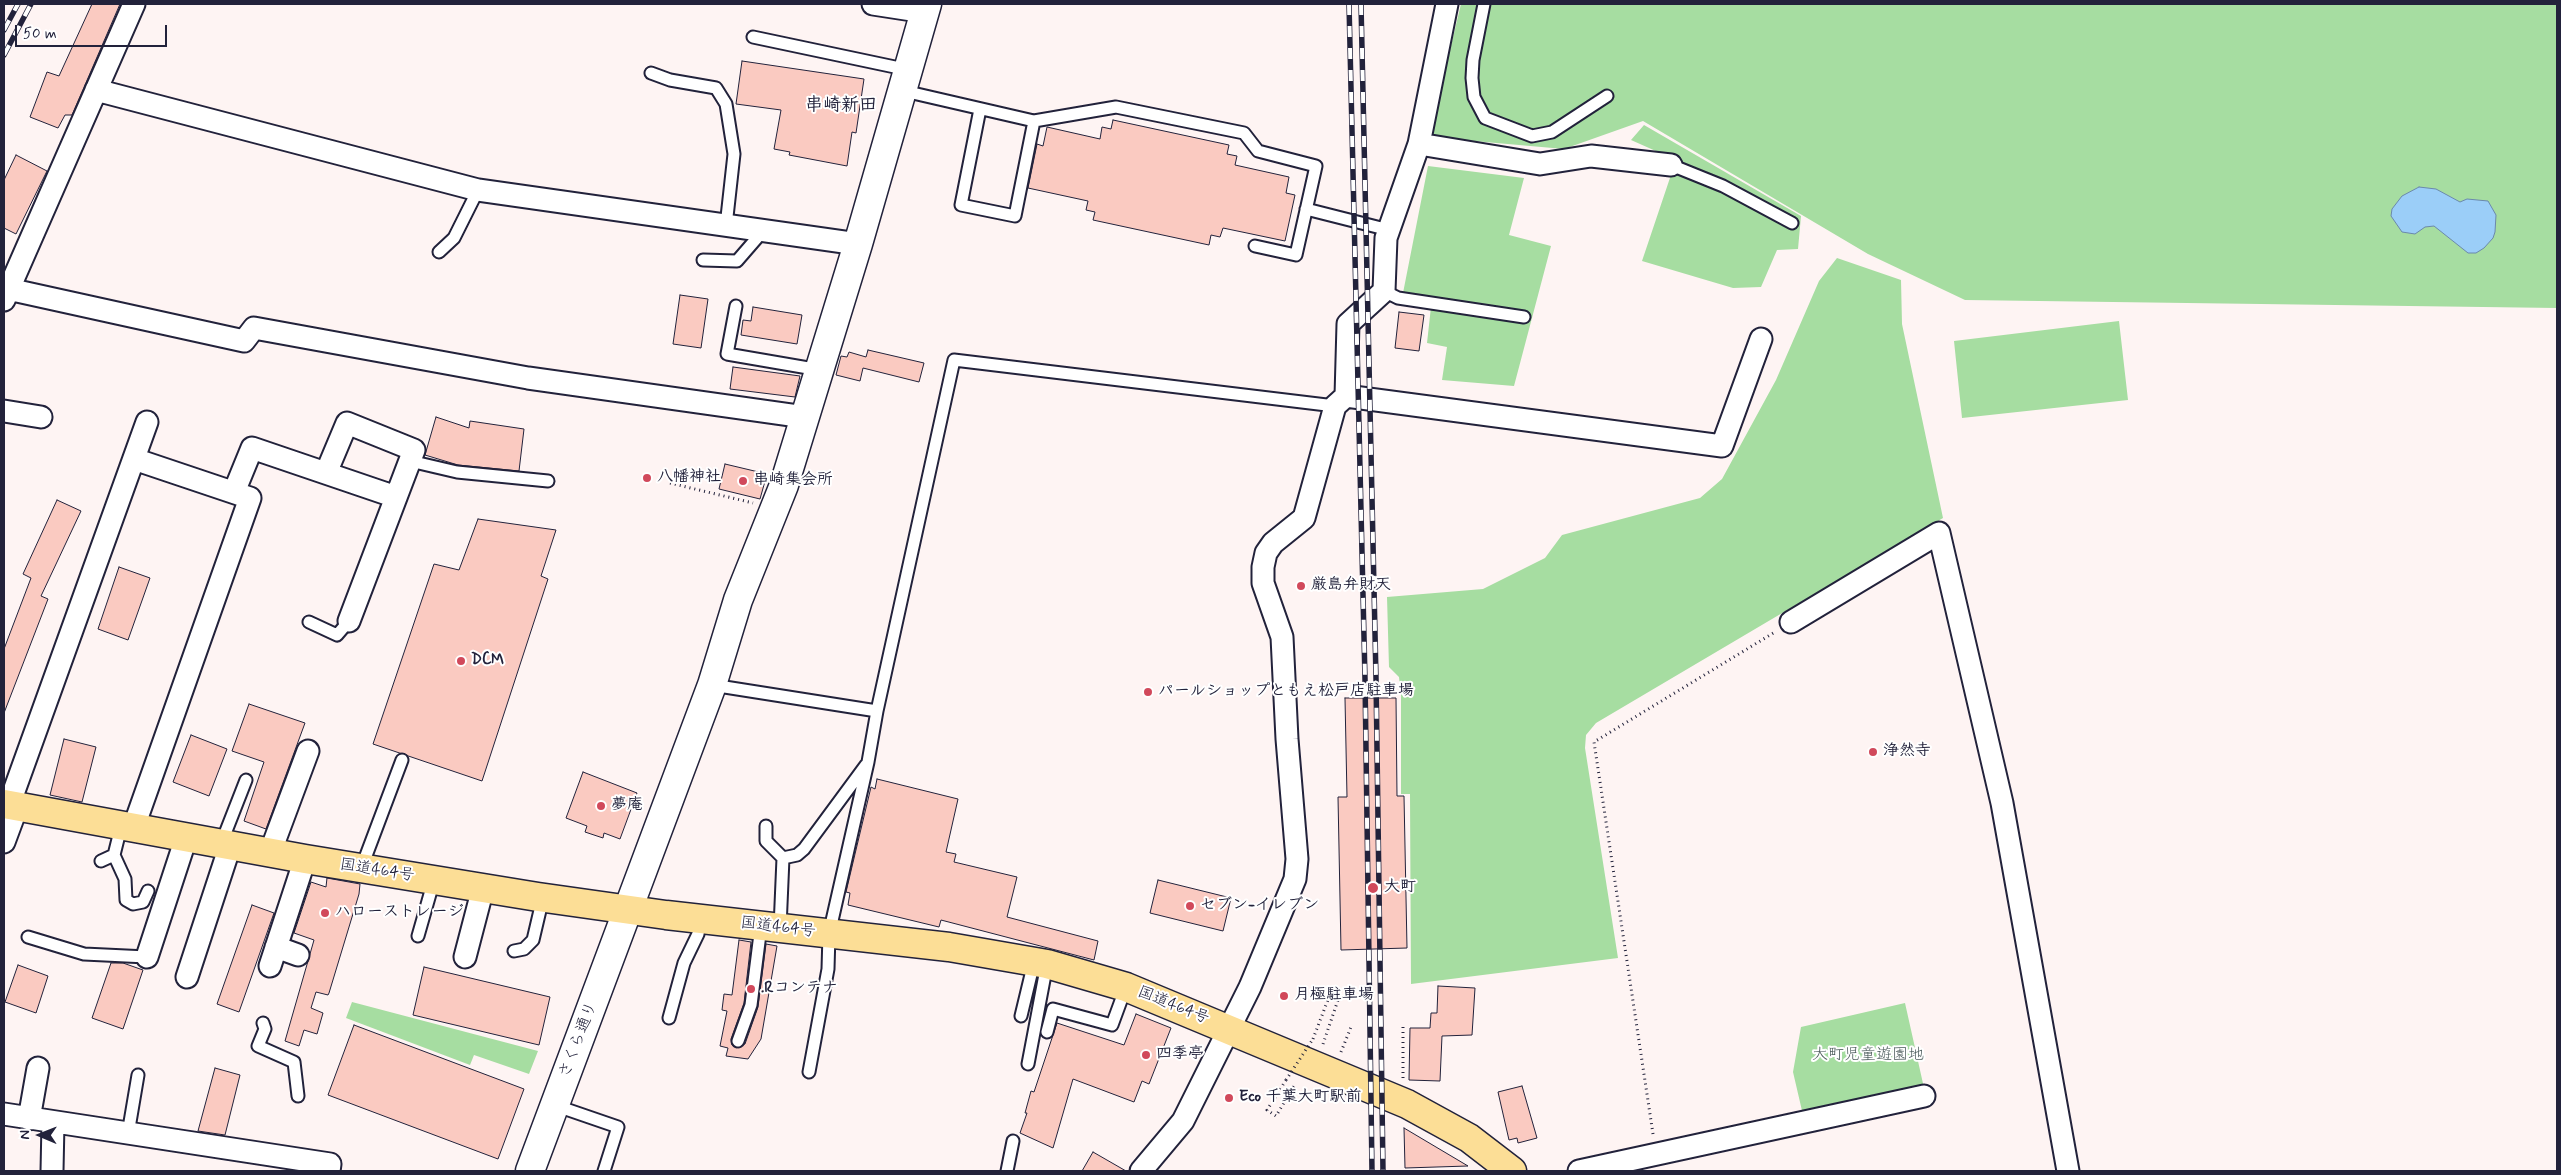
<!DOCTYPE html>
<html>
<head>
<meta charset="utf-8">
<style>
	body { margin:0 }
	#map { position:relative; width:2561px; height:1175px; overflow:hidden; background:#fef4f3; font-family:Mynerve,sans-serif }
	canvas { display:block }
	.frame { position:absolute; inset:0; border:5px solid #22223b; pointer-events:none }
	.north { position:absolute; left:15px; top:1110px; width:50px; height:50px; -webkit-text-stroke:4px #fff; paint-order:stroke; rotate:271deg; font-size:14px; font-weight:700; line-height:20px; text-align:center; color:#22223b }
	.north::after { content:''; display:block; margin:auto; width:18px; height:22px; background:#22223b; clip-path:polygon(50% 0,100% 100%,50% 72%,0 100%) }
	.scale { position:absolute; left:15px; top:25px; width:152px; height:22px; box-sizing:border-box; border:2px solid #22223b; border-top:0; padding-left:6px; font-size:15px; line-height:18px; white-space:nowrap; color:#22223b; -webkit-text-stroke:4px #fff; paint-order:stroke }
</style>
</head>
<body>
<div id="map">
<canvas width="2561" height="1175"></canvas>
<div class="frame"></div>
<div class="north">N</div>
<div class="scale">50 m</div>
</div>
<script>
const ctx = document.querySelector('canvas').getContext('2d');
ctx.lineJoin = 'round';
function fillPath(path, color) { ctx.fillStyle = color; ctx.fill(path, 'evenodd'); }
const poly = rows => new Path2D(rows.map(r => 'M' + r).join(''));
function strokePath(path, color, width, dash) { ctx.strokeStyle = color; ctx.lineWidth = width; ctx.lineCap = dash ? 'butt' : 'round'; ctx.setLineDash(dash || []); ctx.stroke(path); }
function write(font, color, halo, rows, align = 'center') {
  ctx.font = font + ' Mynerve,"Klee One",sans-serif'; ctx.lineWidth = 4; ctx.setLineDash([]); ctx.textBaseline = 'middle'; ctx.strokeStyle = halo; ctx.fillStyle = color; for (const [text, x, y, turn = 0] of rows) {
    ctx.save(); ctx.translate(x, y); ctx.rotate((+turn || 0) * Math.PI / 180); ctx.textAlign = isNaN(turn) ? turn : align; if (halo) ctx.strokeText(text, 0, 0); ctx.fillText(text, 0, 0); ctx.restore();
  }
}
const green = poly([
	[1461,4,2557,4,2557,308,1965,300,1868,254,1643,121,1564,149,1429,137],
	[1644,125,1801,216,1798,249,1777,250,1761,287,1733,288,1642,261,1676,160,1631,140],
	[1428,166,1524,178,1509,235,1551,246,1514,386,1442,380,1447,347,1427,343,1432,298,1403,293],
	[1837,258,1901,280,1902,324,1943,518,1596,723,1586,735,1585,748,1618,958,1411,984,1410,794,1401,794,1401,695,1399,677,1389,667,1387,597,1483,589,1545,558,1562,535,1700,498,1722,479,1776,380,1819,281],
	[2119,321,2128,400,1962,418,1954,341],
	[352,1002,538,1051,529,1074,474,1055,470,1065,346,1018],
	[1905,1003,1924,1088,1803,1115,1793,1072,1801,1027]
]);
const water = poly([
	[2419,187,2436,189,2460,202,2467,199,2488,201,2496,215,2495,232,2493,238,2484,248,2476,253,2468,253,2434,226,2425,227,2415,234,2402,232,2391,216,2392,209,2402,196,2419,187]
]);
const building = poly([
	[92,4,120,4,72,115,65,115,58,128,30,117,47,72,59,76,92,4],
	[742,61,864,79,856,133,852,132,847,166,789,155,790,152,774,149,781,110,736,104,742,61],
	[1113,120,1229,145,1227,154,1237,156,1235,165,1289,177,1286,193,1295,195,1285,241,1223,228,1220,237,1211,235,1209,245,1093,220,1095,212,1086,210,1088,201,1028,188,1037,144,1043,146,1047,127,1100,139,1102,127,1111,129,1113,120],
	[16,155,47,171,16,234,4,228,4,180,16,155],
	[680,295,708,299,701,348,673,344,680,295],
	[753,307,802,315,797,344,741,335,743,320,751,321,753,307],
	[1399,312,1424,315,1419,351,1395,348,1399,312],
	[868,350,924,363,919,382,863,368,860,381,836,375,841,356,847,357,849,352,866,357,868,350],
	[733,367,800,376,795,397,730,389,733,367],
	[436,417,469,428,470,421,524,429,519,471,458,465,425,455,436,417],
	[725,464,767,474,760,499,719,489,725,464],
	[57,500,81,511,41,596,48,599,4,713,4,649,31,578,23,574,57,500],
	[478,519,556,530,541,576,548,579,482,781,373,744,434,564,459,570,478,519],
	[119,567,150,578,128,640,98,629,119,567],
	[1345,698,1396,698,1397,796,1404,796,1407,948,1341,950,1338,797,1347,797,1345,698],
	[249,704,305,723,266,829,244,821,264,762,232,751,249,704],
	[191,735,227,749,209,796,173,782,191,735],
	[64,739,96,747,82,802,50,795,64,739],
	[583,772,637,793,620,839,604,833,603,838,585,832,587,826,566,818,583,772],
	[877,779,958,799,946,852,956,854,954,862,1017,877,1007,917,1098,941,1094,960,941,920,939,927,848,905,850,893,846,892,855,854,871,787,875,789,877,779],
	[327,878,360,884,359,894,329,993,328,995,316,992,311,1008,323,1013,317,1034,304,1030,299,1046,285,1041,314,940,294,933,311,882,326,887,327,878],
	[1158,880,1231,898,1223,931,1150,913,1158,880],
	[252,905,274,913,239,1012,217,1004,252,905],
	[739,940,751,942,744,1003,731,1039,732,1045,736,1048,745,1044,758,1007,766,944,777,946,761,1039,748,1059,726,1056,728,1048,720,1046,727,1011,722,1010,724,994,732,995,739,940],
	[111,963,123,963,143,970,123,1029,92,1018,111,963],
	[18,965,48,976,36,1013,5,1002,18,965],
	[424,967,550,997,539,1045,413,1015,424,967],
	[1438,986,1475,988,1472,1035,1442,1036,1440,1081,1409,1080,1410,1028,1430,1028,1431,1013,1437,1013,1438,986],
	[1136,1014,1171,1028,1149,1084,1142,1081,1134,1102,1073,1079,1053,1148,1020,1133,1027,1113,1025,1113,1031,1091,1034,1092,1057,1023,1124,1045,1136,1014],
	[354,1025,524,1089,498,1159,328,1095,354,1025],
	[215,1068,240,1075,225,1135,198,1131,215,1068],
	[1522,1086,1537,1138,1518,1143,1517,1138,1509,1140,1498,1092,1522,1086],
	[1404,1128,1468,1166,1405,1168,1404,1128],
	[1093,1152,1126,1171,1082,1171,1093,1152]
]);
const path = poly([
	[670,483,753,503],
	[1403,1027,1403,1079],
	[1313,1039,1329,997,1338,1000,1323,1044],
	[1341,1052,1351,1027],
	[1286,1080,1267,1110,1276,1116,1296,1083],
	[1653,1134,1594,742,1775,632]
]);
const lane = poly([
	[1484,4,1473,60,1472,78,1474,97,1485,118,1532,136,1552,132,1607,96],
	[753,37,909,70],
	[651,73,670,80,716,88,726,104,734,154,726,226],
	[904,91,1034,121,1116,107,1244,133,1258,151,1316,166,1296,255,1255,246],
	[980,109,961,205,1015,216,1034,121],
	[1671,165,1723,186,1792,223],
	[1306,209,1389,230],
	[439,252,454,238,478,190],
	[703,260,737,261,763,231],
	[1384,291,1398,298,1524,317],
	[736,306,727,354,820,370],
	[410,461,457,472,548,481],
	[309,622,337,635,349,621],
	[712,685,877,711],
	[766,826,766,841,783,858,780,928],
	[121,827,114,855,125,879,126,900,133,904,143,902,148,891],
	[221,844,246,780],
	[783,858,797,855,804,849,866,765],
	[101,861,114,855],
	[361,869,402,760],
	[418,936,434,880],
	[28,937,84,954,147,957],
	[514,951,524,949,533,940,541,906,538,897],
	[1021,1016,1034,962],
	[669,1018,684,963,698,934,701,918],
	[263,1023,265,1029,258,1046,294,1062,298,1096],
	[1047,1032,1053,1009,1112,1025,1126,987],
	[738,1041,751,1005,761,926],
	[1028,1064,1047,964],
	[809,1072,828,969,829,934,868,762,877,711,954,360,1335,406],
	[554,1105,618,1127,604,1171],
	[128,1134,138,1075],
	[1007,1171,1013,1141]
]);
const street = poly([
	[873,4,925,12],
	[96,90,478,190,858,244],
	[1419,144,1540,164,1591,156,1671,165],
	[8,289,244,341,254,328,528,378,805,417],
	[4,300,134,4],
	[1346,396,1722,446,1761,339],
	[4,411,41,417],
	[326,473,347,423,414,450,349,621],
	[234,492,252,448,396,497],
	[1791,622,1939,533,2002,803,2068,1171],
	[9,805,147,422],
	[133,829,250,498,134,459],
	[4,842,17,807],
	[270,853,308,751],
	[276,947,298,955],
	[147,957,186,838],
	[465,957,483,888],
	[270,966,305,859],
	[187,977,230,846],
	[4,1114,330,1164,329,1171],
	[29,1119,38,1068],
	[52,1171,53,1123],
	[1141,1171,1183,1121,1250,987,1295,879,1297,859,1287,739,1282,637,1263,583,1263,567,1266,553,1273,543,1304,518,1335,406,1346,396,1348,324,1384,291,1386,238,1419,144,1447,4],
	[1579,1171,1924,1096]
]);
const secondary = poly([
	[530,1171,712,685,738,600,784,485,858,244,927,4]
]);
const highway = poly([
	[4,804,305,859,538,897,666,915,949,947,1047,964,1126,987,1407,1104,1469,1138,1512,1171]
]);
const rail = poly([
	[1349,4,1365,679,1372,1171],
	[1361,4,1376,678,1383,1171],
	[4,30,18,4],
	[4,55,31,4]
]);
const pathBridge = poly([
	[1286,1080,1313,1039]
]);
const markers = [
	[647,478,5,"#d1495b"],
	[743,481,5,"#d1495b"],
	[1301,586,5,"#d1495b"],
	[461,661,5,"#d1495b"],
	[1148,692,5,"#d1495b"],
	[1873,752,5,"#d1495b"],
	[601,806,5,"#d1495b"],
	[1373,888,6,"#d1495b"],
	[1190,906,5,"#d1495b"],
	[325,913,5,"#d1495b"],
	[751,989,5,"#d1495b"],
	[1284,996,5,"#d1495b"],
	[1146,1055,5,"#d1495b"],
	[1229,1098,5,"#d1495b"]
];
const poiNames = [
	["八幡神社",657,478],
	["串崎集会所",753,481],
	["厳島弁財天",1311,586],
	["DCM",471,661],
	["パールショップともえ松戸店駐車場",1158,692],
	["浄然寺",1883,752],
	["夢庵",611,806],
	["大町",1384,888],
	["セブン-イレブン",1200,906],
	["ハローストレージ",335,913],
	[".Rコンテナ",761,989],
	["月極駐車場",1294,996],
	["四季亭",1156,1055],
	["Eco 千葉大町駅前",1239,1098]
];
const streetNames = [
	["国道464号",377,871,9],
	["国道464号",778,928,7],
	["国道464号",1173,1006,22],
	["さくら通り",579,1040,-69]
];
const parkNames = [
	["大町児童遊園地",1868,1056]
];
const neighbourhoodNames = [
	["串崎新田",841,106]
];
fillPath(green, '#a6dda1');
fillPath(water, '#9bcef8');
strokePath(water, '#6b89ac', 1);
fillPath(building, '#facac1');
strokePath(building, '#22223b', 1);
strokePath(lane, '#22223b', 15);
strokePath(street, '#22223b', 25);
strokePath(secondary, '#22223b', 31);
strokePath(highway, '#22223b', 31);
strokePath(path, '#22223b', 3, [1, 4]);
strokePath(lane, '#fff', 11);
strokePath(street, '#fff', 21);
strokePath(secondary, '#fff', 28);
strokePath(highway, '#fcde96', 28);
strokePath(rail, '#22223b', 5.5);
strokePath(rail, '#fff', 4, [11]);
strokePath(pathBridge, '#22223b', 3, [1, 4]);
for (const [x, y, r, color] of markers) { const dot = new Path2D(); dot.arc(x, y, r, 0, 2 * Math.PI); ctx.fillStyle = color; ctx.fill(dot); strokePath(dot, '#fff', 2); }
write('bold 16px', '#22223b', '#fff', poiNames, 'left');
write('16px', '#22223b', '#fff', streetNames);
write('16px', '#4a5a5a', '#fff', parkNames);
write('bold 18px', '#22223b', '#fff', neighbourhoodNames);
</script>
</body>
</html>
